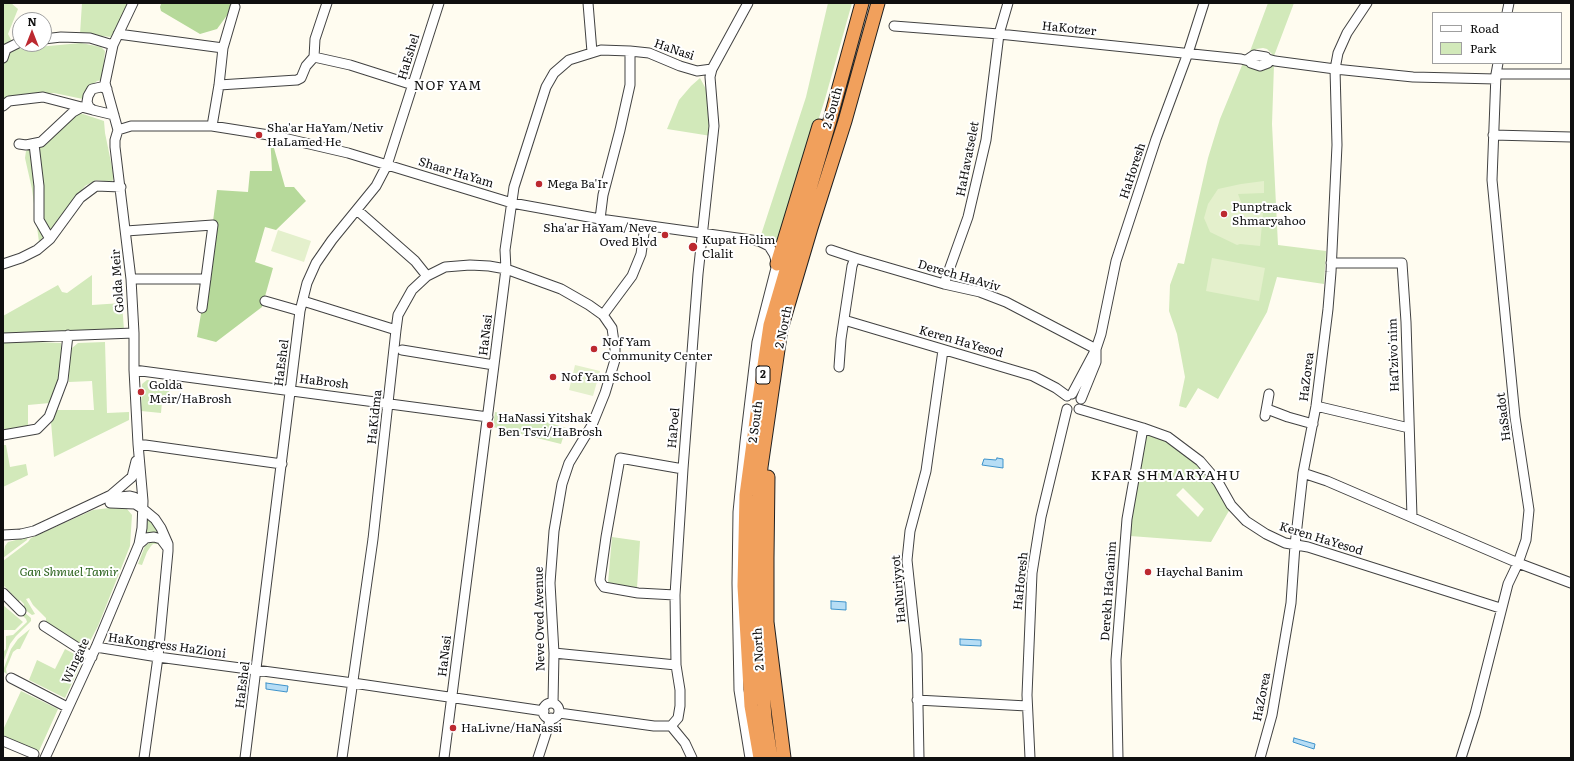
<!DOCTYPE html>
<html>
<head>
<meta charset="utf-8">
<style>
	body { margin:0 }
	#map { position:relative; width:1574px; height:761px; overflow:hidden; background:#fffcf0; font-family:Literata,serif }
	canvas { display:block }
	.frame { position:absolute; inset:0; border:4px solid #0f0f0f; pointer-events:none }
	.legend { position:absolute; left:1432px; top:12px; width:130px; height:52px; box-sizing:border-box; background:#fff; border:1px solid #9f9f9f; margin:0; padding:5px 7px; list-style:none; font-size:12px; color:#0f0f0f }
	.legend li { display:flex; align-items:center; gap:8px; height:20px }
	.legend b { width:20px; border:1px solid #9f9f9f }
	.north { position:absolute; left:12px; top:12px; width:40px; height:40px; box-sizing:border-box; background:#fff; border:1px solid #9f9f9f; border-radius:50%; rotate:0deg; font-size:11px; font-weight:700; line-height:16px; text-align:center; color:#0f0f0f }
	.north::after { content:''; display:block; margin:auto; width:14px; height:18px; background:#bc2930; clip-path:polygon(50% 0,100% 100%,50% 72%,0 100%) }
</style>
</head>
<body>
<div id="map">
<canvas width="1574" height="761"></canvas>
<div class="frame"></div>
<ul class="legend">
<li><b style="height:5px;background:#fff"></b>Road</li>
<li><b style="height:11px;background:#d2e9ba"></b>Park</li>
</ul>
<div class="north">N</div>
</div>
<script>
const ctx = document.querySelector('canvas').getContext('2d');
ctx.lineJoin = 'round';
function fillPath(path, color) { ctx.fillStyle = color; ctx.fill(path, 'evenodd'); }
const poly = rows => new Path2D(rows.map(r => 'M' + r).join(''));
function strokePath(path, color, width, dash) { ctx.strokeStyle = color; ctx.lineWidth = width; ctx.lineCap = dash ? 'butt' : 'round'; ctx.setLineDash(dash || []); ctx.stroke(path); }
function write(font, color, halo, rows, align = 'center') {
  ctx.font = font + ' Literata,serif'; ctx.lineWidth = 4; ctx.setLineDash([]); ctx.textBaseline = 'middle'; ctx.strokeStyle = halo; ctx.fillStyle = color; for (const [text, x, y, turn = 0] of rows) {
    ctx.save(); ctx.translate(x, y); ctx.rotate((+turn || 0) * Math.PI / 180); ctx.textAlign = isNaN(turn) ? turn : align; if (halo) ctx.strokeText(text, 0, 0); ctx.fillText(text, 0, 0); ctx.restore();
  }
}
const green = poly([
	[3,3,11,3,18,9,8,34,16,49,81,43,101,47,105,51,102,80,97,81,83,93,83,99,54,93,23,94,3,99],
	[82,3,128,3,112,37,80,34],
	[828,3,852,3,825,99,777,251,760,238,806,97],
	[1268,3,1294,3,1274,56,1267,49,1263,48,1256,49,1254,52,1249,54],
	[1243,63,1274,65,1272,124,1278,245,1326,251,1324,284,1277,277,1267,312,1218,399,1198,388,1186,408,1179,406,1185,377,1177,334,1169,311,1170,285,1178,263,1184,264,1208,158,1220,119],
	[700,78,707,91,711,136,667,129,679,100,691,86],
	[80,113,104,121,105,133,114,177,112,182,96,180,85,186,53,227,39,242,32,189,25,158,26,151,40,145],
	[92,275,92,305,122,303,124,330,3,334,3,316,58,285,62,292,67,293],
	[3,341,61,343,62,354,58,381,50,403,28,405,28,427,3,430],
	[105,342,107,413,129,412,129,420,54,457,51,422,56,410,94,410,92,381,69,382,69,358,72,348,78,343],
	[147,380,172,383,170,390,162,402,161,413,141,411,142,384],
	[495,412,550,423,566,428,561,444,493,427],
	[1145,432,1168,440,1199,463,1221,491,1230,509,1211,542,1130,536,1130,520],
	[1183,488,1204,509,1198,517,1176,495],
	[3,445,6,445,10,467,26,464,28,475,3,487],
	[109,508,127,509,132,515,130,546,98,626,88,645,85,648,69,639,70,637,62,632,59,633,60,631,55,627,53,630,52,629,53,626,46,622,46,618,33,605,29,598,26,599,35,614,32,615,24,609,24,604,20,600,16,604,15,603,18,600,12,594,9,597,8,595,11,593,3,585,3,561,28,542,31,538,93,510],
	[144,517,151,519,163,536,145,537],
	[28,537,27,540,3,558,5,546,8,542],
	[612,537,640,541,637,588,608,583],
	[152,541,157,542,158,544,153,544,151,546,147,552,142,565,138,564,145,546],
	[3,605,23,622,15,630,3,630],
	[24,612,31,618,31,621,16,636,10,644,3,663,3,652,6,649,6,636,13,635,27,622,26,619,22,615],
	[30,629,20,649,17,649,13,652,6,669,7,674,4,672,4,668,11,649,18,639],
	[65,649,80,657,81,664,65,698,29,680,37,660,55,669],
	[21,691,58,709,39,751,3,737,3,730]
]);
const forest = poly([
	[166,3,233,3,228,14,217,29,200,34,161,11,160,7,161,4],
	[270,134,285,187,294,187,306,201,276,230,265,227,255,262,273,268,262,307,216,342,197,337,202,308,217,190,248,192,250,171,272,171]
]);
const pitch = poly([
	[1264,181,1264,193,1238,194,1244,210,1263,213,1260,246,1240,244,1237,245,1210,232,1204,218,1208,204,1218,189,1241,184],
	[278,230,311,241,304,262,271,251],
	[1212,258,1265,268,1259,301,1206,291],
	[575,365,600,371,593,396,569,390]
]);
const water = poly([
	[997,458,1003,459,1003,468,982,465,984,459,996,460,997,458],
	[831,601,846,602,846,610,831,609,831,601],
	[960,639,981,640,981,646,960,645,960,639],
	[266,683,288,686,287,692,266,689,266,683],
	[1294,738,1315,744,1314,749,1293,742,1294,738]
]);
const minor = poly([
	[327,3,315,39,314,57,350,65,413,85],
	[588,3,592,52],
	[1507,13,1509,3],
	[894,26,999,34,1241,59,1249,61],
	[118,34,223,48],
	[44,39,61,37,90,38,113,45],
	[1254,55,1266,57,1268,61,1268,63,1260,66,1251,63,1248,59,1254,55],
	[3,58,6,49,20,42],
	[1268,59,1275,61,1335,69,1413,77,1496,79],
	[1496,74,1571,74],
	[219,85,297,80,301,78,306,66,314,57],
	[107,89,101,87,92,89,88,96,87,102,89,107,93,110,114,115],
	[3,106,9,101,43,97,93,110],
	[212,126,219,85,223,48,235,7],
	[118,130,131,126,212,126,275,136,348,153,512,203,600,219,759,241,769,246,774,254,777,264,757,342,745,442,738,512,737,583,739,690,750,758],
	[1493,135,1571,137],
	[19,144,26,145,41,142,73,112,82,107],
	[34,144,39,186,39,220,50,239],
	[357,210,415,261,427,276],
	[600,219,603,195,620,130,630,85,630,51],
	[126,231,213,225,202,308],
	[831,250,855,258,944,284,980,292,1006,302,1096,349,1096,362,1081,399],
	[1331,263,1402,263,1406,322,1412,517],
	[3,264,21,258,37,250,50,239,80,198,96,186,121,187],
	[131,279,206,279],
	[944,284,968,217,986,140,999,34,1008,3],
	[265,301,300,311],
	[303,301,396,330],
	[844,320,1033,376,1056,388,1067,396],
	[3,338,134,333],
	[402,350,494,365],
	[839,367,841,339,852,266,855,258],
	[134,370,488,417],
	[1072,394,1096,349,1101,334,1116,261,1156,139,1188,53,1204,3],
	[1316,406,1409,428],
	[1079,409,1143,428,1168,437,1200,461,1218,482,1231,505,1246,521,1266,534,1285,543,1308,547,1500,608],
	[1267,409,1288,417,1313,424],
	[1265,416,1269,394],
	[3,435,37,429,49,417,63,380,68,335],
	[138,444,282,464],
	[1303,473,1327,481,1518,563,1571,583],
	[108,498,130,496,134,497,137,499],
	[110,503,135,504,143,509,155,519,161,528,168,544,168,551,158,657,144,758],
	[3,535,21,534,34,531,111,495,132,477,136,461],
	[139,544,146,538,154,537,161,539,167,547],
	[3,593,21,611],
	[675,595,638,593,604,587,601,583,600,580,606,537,620,458,683,469],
	[44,626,92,657],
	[96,647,158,657,353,683,544,711],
	[554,653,676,665],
	[11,678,67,707],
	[917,700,1027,706],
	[553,703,554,653,550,583,554,531,562,484,569,463,592,425,605,393,615,360,615,349,612,328,603,315,632,276,641,254,645,226],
	'543 711a8 8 0 1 1 16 0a8 8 0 1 1-16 0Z',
	[559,713,654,726,671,726],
	[671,726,678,718,680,706,680,690,676,665,675,595,683,469,698,274,714,126,710,77,712,69,748,3],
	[671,726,685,743,692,758],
	[3,741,34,754],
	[45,758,96,647,139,544,142,528,143,501,138,444,134,370,134,333,131,279,115,147,115,140,118,130,105,83,113,45,133,3],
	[245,758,300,311,307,283,316,263,332,240,376,186,387,165,439,3],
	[342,758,373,539,396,330,398,315,412,290,427,276,445,267,470,265,489,266,506,269,561,289,589,305,603,315],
	[444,758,494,365,506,269,505,250,514,187,546,87,554,73,569,60,601,50,630,51,649,53,680,66,697,71,712,69],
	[538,758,551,718],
	[919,758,917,654,907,560,910,531,926,471,943,350],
	[1030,758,1027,695,1032,573,1041,517,1067,409],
	[1118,758,1116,660,1127,519,1143,428],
	[1260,758,1272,715,1291,603,1295,545,1303,473,1316,406,1328,309,1331,272,1337,145,1335,69,1338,53,1347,33,1367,3],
	[1461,758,1475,714,1508,584,1518,563,1526,540,1529,510,1515,417,1492,180,1496,74,1498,63]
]);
const highway = poly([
	[777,264,819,126],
	[768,477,767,558,767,622,784,758],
	[760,758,751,706,744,586,746,495,758,406,770,325,830,120,862,3],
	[771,758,765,718,758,625,756,567,758,511,761,467,781,329,811,228,845,121,878,3]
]);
const markers = [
	[259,135,4,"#bc2930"],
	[539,184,4,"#bc2930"],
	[1224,214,4,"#bc2930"],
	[665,235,4,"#bc2930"],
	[693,247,5,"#bc2930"],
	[594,349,4,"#bc2930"],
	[553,377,4,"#bc2930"],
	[141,392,4,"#bc2930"],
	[490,425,4,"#bc2930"],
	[1148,572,4,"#bc2930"],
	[453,728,4,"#bc2930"]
];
const shields = [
	[763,375,14]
];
const shieldNames = [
	["2",763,375]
];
const streetNames = [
	["HaKotzer",1069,29,6],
	["HaNasi",674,50,19],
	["HaEshel",409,57,-73],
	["2 South",833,108,-74],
	["HaHavatselet",968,159,-79],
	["HaHoresh",1133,171,-72],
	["Shaar HaYam",456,173,17],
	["Derech HaAviv",959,276,16],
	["Golda Meir",118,281,-94],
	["2 North",784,327,-78],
	["HaNasi",486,335,-83],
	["Keren HaYesod",961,342,16],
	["HaTzivo'nim",1394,355,-92],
	["HaEshel",282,363,-83],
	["HaZorea",1307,377,-83],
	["HaBrosh",324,382,7],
	["HaKidma",375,417,-84],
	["HaSadot",1504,417,-97],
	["2 South",756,422,-82],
	["HaPoel",674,428,-85],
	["Keren HaYesod",1321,539,17],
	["HaHoresh",1021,581,-84],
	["HaNuriyyot",899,589,-95],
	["Derekh HaGanim",1109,591,-86],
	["Neve Oved Avenue",540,619,-91],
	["HaKongress HaZioni",167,646,8],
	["2 North",759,649,-93],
	["HaNasi",445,656,-83],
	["Wingate",76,661,-65],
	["HaEshel",243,685,-83],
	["HaZorea",1262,697,-79]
];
const poiNames = [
	["Sha'ar HaYam/Netiv",267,128],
	["HaLamed He",267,142],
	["Mega Ba'Ir",547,184],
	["Punptrack",1232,207],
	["Shmaryahoo",1232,221],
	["Sha'ar HaYam/Neve",657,228,"right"],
	["Oved Blvd",657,242,"right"],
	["Kupat Holim",702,240],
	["Clalit",702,254],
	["Nof Yam",602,342],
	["Community Center",602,356],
	["Nof Yam School",561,377],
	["Golda",149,385],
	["Meir/HaBrosh",149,399],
	["HaNassi Yitshak",498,418],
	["Ben Tsvi/HaBrosh",498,432],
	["Haychal Banim",1156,572],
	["HaLivne/HaNassi",461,728]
];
const parkNames = [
	["Gan Shmuel Tamir",69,572]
];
const neighbourhoodNames = [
	["NOF YAM",448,86]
];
const quarterNames = [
	["KFAR SHMARYAHU",1166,476]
];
fillPath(green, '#d2e9ba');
fillPath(forest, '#b6d99a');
fillPath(pitch, '#e4f0cc');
fillPath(water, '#b6ddf5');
strokePath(water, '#3f93ca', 1);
strokePath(minor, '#424242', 11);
strokePath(highway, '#202020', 15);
strokePath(minor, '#fff', 9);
strokePath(highway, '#f1a05c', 13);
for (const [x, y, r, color] of markers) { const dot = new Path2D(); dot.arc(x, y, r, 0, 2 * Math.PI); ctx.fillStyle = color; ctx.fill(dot); strokePath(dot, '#fff', 1.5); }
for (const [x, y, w] of shields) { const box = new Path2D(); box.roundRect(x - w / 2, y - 9, w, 18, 3); ctx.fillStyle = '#fff'; ctx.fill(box); strokePath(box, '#0f0f0f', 1); }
write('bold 11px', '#0f0f0f', null, shieldNames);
write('12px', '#0f0f0f', '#fff', streetNames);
write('12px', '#0f0f0f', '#fff', poiNames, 'left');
write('italic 12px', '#2e6520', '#fff', parkNames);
ctx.letterSpacing = '1px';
write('13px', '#0f0f0f', '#fff', neighbourhoodNames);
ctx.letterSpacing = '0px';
ctx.letterSpacing = '1px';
write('14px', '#0f0f0f', '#fff', quarterNames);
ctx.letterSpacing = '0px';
</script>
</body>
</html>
